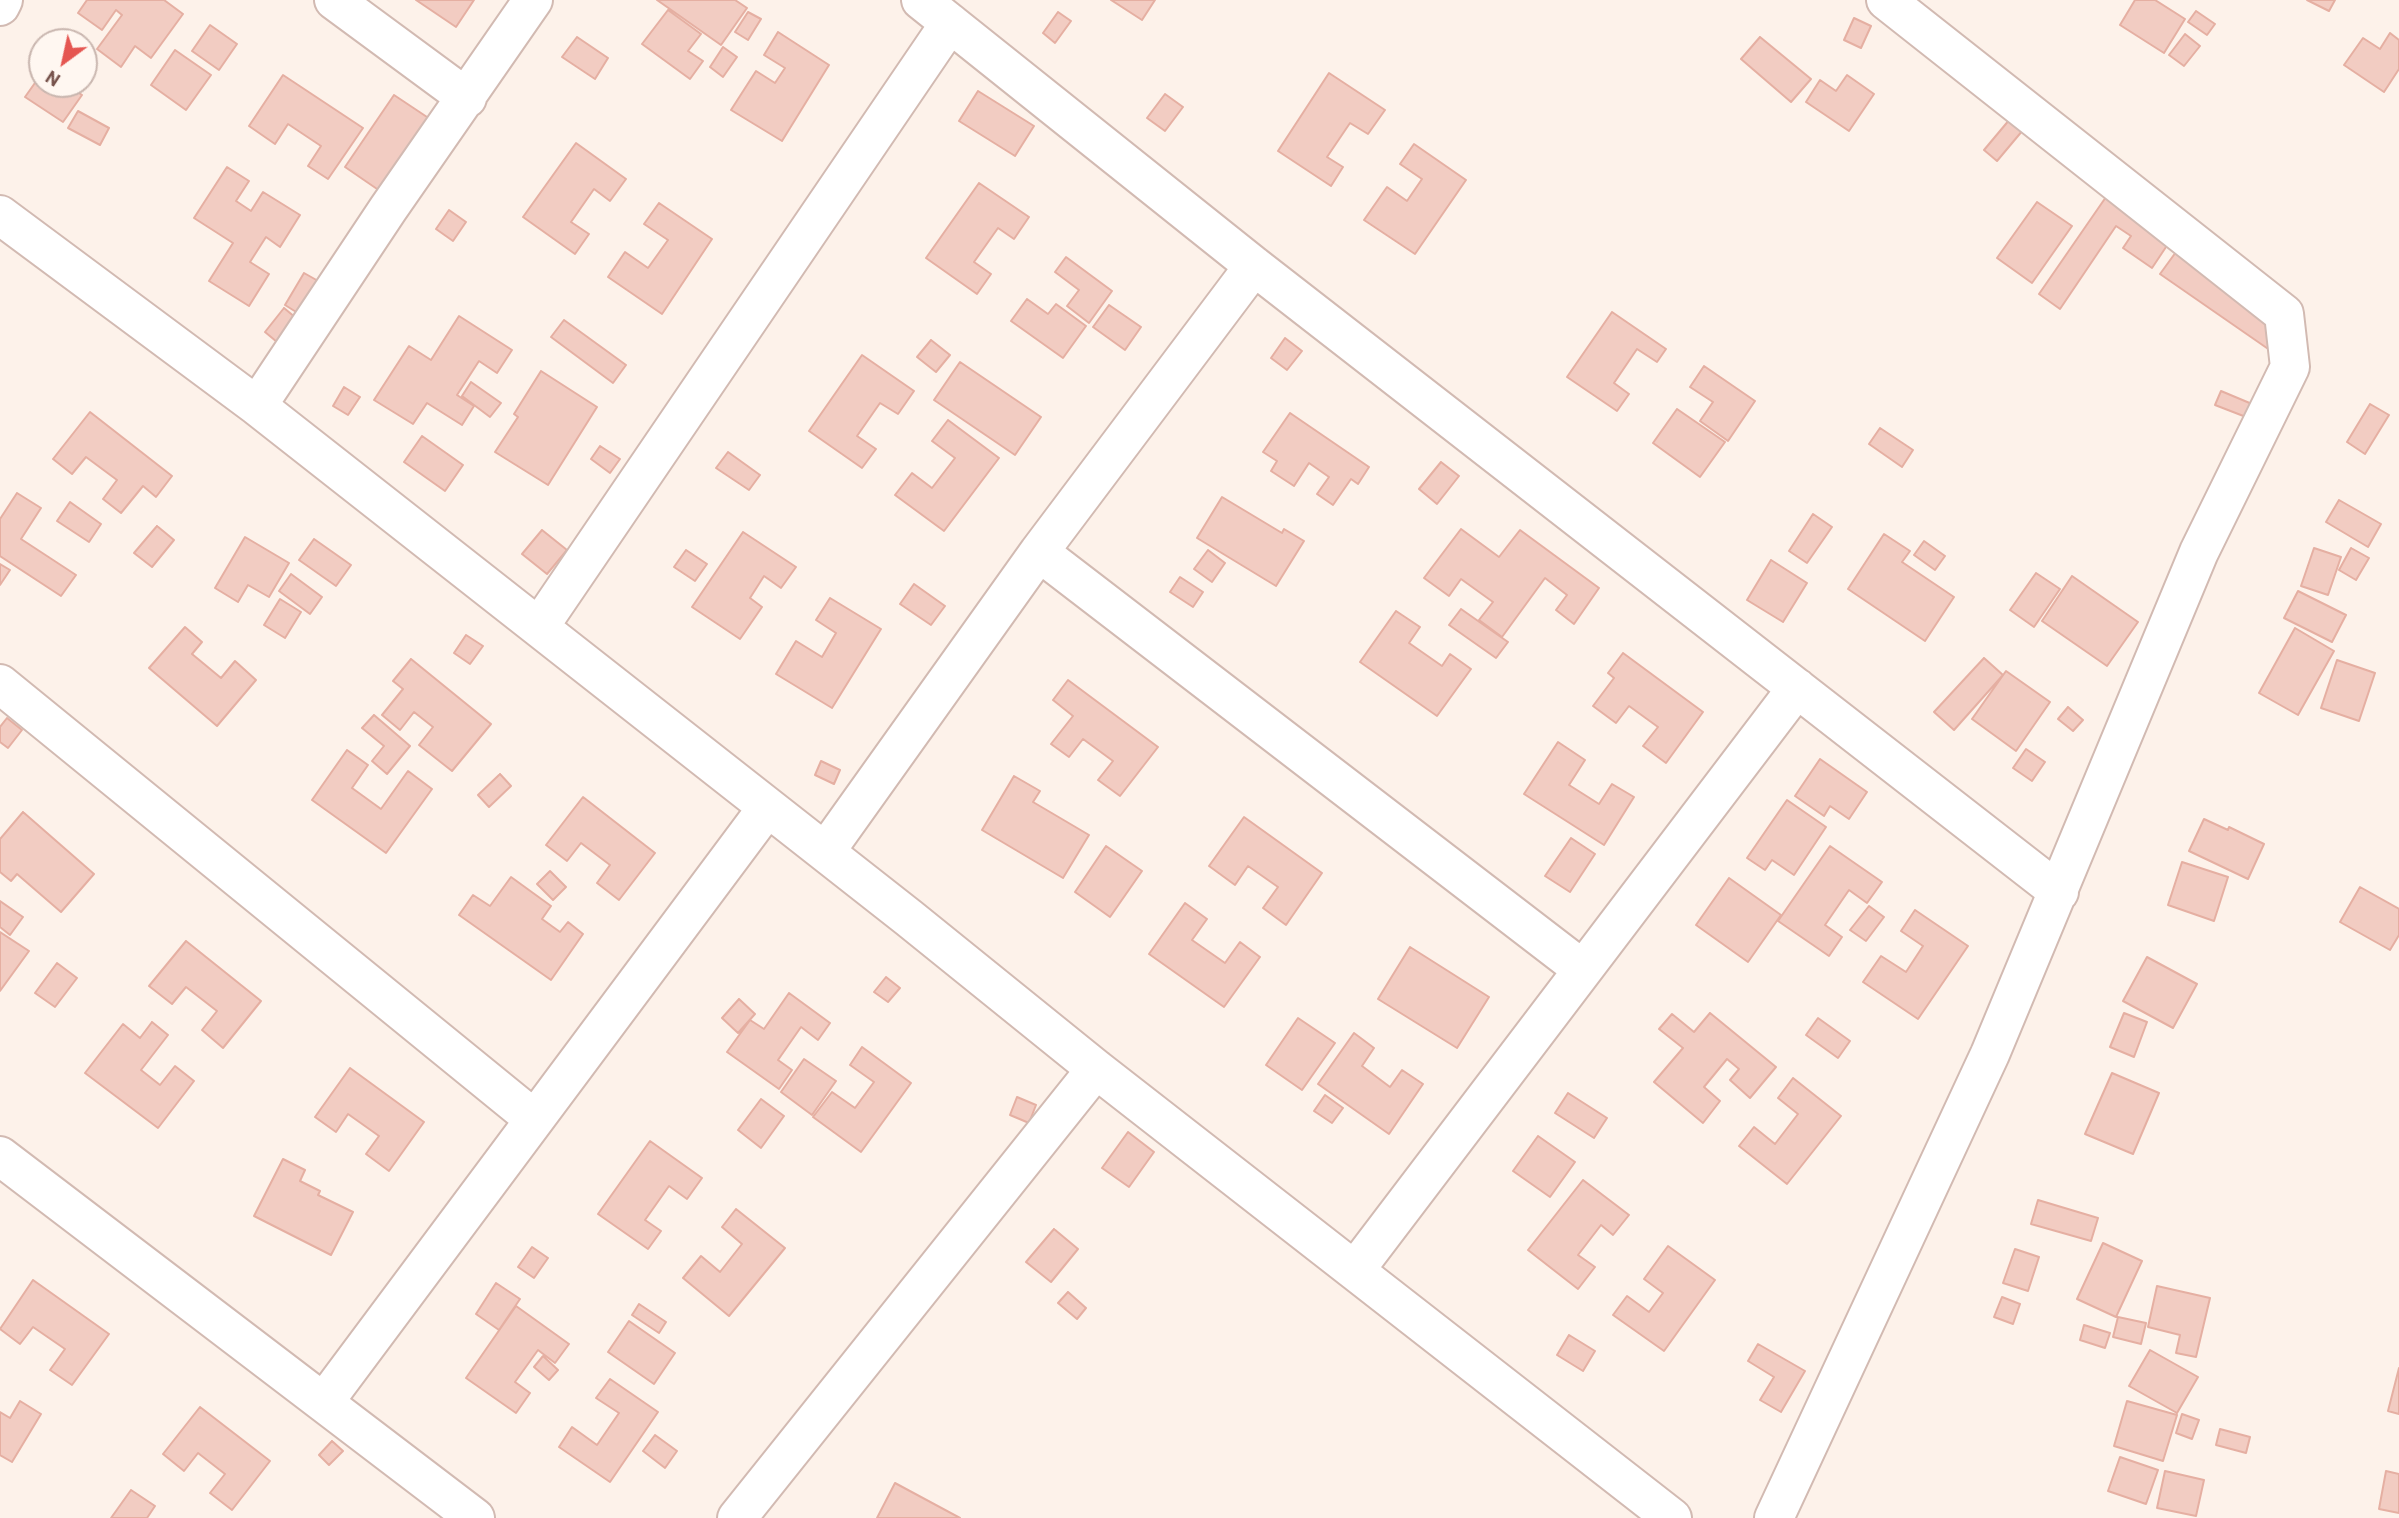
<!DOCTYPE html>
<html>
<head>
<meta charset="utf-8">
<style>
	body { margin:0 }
	#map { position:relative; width:2399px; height:1518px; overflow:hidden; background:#fdf2ea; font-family:Barlow,sans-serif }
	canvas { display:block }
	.north { position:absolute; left:28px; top:28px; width:70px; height:70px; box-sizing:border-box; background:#fff7f1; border:2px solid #c9b6af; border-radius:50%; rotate:213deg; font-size:19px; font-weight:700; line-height:28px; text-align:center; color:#78544d }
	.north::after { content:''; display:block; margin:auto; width:24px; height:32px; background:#e55651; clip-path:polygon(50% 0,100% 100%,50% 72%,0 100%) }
</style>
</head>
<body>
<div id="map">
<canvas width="2399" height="1518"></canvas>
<div class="north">N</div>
</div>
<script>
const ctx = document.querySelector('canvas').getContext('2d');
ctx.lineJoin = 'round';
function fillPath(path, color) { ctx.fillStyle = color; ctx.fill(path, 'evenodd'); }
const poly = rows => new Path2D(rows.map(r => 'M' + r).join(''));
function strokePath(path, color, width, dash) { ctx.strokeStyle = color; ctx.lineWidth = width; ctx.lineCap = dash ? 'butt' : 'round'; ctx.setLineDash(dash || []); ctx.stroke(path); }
const building = poly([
	[87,0,164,0,183,14,151,58,135,46,121,67,97,49,122,15,116,10,102,30,78,13,87,0],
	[416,0,474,0,456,27,416,0],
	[657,0,735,0,747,8,721,45,657,0],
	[1111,0,1155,0,1142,20,1111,0],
	[2135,0,2155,0,2185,19,2164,53,2120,25,2135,0],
	[2307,0,2335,0,2329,11,2307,0],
	[668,10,701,34,688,51,703,61,690,79,642,44,668,10],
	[2196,11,2215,24,2207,35,2188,22,2196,11],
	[748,12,761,19,748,40,735,32,748,12],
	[1058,12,1071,21,1055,43,1043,33,1058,12],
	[1854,18,1871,26,1861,48,1844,40,1854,18],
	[210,25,237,44,219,70,192,51,210,25],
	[778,32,829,65,782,141,731,110,756,71,775,83,785,68,764,55,778,32],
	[2390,33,2399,40,2399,69,2384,92,2344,65,2363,38,2380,49,2390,33],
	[2185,34,2200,46,2184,66,2169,55,2185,34],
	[577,37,608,58,595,79,562,57,577,37],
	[1760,37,1811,79,1791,102,1741,59,1760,37],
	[723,47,737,57,723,77,710,67,723,47],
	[175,50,211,75,186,110,151,85,175,50],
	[42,73,42,84,66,84,82,95,63,122,25,97,42,73],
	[1329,73,1385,110,1368,134,1350,123,1327,157,1343,167,1331,186,1278,151,1329,73],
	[283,75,363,128,328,179,308,166,321,146,288,124,275,144,249,126,283,75],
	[1847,75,1874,94,1849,131,1806,102,1820,80,1836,91,1847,75],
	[978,91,1034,126,1015,156,959,121,978,91],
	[1165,94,1183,107,1165,131,1147,118,1165,94],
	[394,95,430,119,380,191,345,167,394,95],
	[78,111,109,128,100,145,68,128,78,111],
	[2010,119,2023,130,1997,161,1984,150,2010,119],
	[576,143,626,179,610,201,594,189,571,222,589,234,575,254,523,217,576,143],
	[1414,144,1466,180,1415,254,1364,220,1387,187,1407,201,1422,179,1400,164,1414,144],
	[227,167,249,181,236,201,251,211,263,192,300,215,280,247,266,237,250,262,269,274,249,306,209,281,233,243,194,218,227,167],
	[979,183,1029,217,1014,239,998,228,974,262,991,274,977,294,926,258,979,183],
	[2106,197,2170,241,2152,268,2123,248,2131,236,2116,226,2060,309,2039,294,2106,197],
	[2037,202,2072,226,2032,283,1997,258,2037,202],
	[659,203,712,239,662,314,608,277,625,252,648,268,668,240,644,224,659,203],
	[449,210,466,222,453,241,436,229,449,210],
	[2176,252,2290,330,2274,353,2160,274,2176,252],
	[1066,257,1112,291,1089,323,1067,306,1079,290,1055,272,1066,257],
	[304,273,320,282,301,315,285,305,304,273],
	[1027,299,1048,314,1056,304,1086,326,1063,358,1011,321,1027,299],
	[1109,305,1141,327,1125,350,1093,327,1109,305],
	[284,308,296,318,277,342,265,332,284,308],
	[1612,312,1666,349,1657,362,1637,349,1614,383,1629,394,1617,411,1567,377,1612,312],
	[459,316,512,350,497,373,479,361,457,395,474,406,462,425,427,403,413,424,374,400,409,346,431,360,459,316],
	[564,320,626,365,613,383,551,337,564,320],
	[1285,338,1302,351,1287,370,1271,358,1285,338],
	[931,340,950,355,936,372,917,357,931,340],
	[862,355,914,391,898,414,880,403,857,436,876,449,862,468,809,431,862,355],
	[960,362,1041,417,1015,455,934,400,960,362],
	[1704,366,1755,401,1728,441,1700,421,1713,402,1690,387,1704,366],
	[541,371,597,407,548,485,495,452,518,417,514,414,541,371],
	[471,382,501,403,490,417,462,396,471,382],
	[344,387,360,397,348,415,333,406,344,387],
	[2221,391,2252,404,2246,417,2215,405,2221,391],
	[2370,404,2389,415,2365,454,2347,442,2370,404],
	[1677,409,1725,442,1700,477,1653,443,1677,409],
	[90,412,172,476,156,497,143,486,121,513,103,499,117,480,86,457,72,474,53,459,90,412],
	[1290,413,1369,467,1358,484,1351,479,1333,505,1317,494,1329,477,1309,463,1294,486,1271,471,1277,461,1263,452,1290,413],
	[948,420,999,458,944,531,895,495,912,473,932,488,955,458,932,441,948,420],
	[1880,428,1913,450,1902,467,1869,444,1880,428],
	[422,436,463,465,445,491,404,462,422,436],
	[600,446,620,459,610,473,591,459,600,446],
	[728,452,760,475,749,490,716,468,728,452],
	[1441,462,1459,476,1437,504,1419,489,1441,462],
	[17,493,41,508,21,539,76,575,61,596,0,556,0,519,17,493],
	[1222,497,1282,533,1284,529,1304,541,1276,586,1197,538,1222,497],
	[2339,500,2381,524,2368,547,2326,522,2339,500],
	[70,502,101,524,89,542,57,521,70,502],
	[1813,514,1832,527,1807,563,1789,551,1813,514],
	[157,526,174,540,152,567,134,553,157,526],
	[1461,529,1499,557,1520,530,1599,588,1574,624,1556,610,1567,595,1545,578,1502,637,1479,620,1493,602,1461,579,1449,596,1424,578,1461,529],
	[542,530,567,550,547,574,522,554,542,530],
	[743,532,796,567,781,588,764,576,750,598,762,607,740,639,692,607,743,532],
	[1884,534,1910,551,1902,562,1954,597,1925,641,1848,589,1884,534],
	[245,537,289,563,269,597,248,585,238,602,215,588,245,537],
	[314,539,351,565,336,586,299,560,314,539],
	[1924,541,1945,556,1935,570,1914,555,1924,541],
	[2314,548,2341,557,2328,595,2301,586,2314,548],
	[2351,548,2369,558,2356,580,2339,570,2351,548],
	[686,550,707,564,695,581,674,567,686,550],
	[1208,550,1225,563,1212,582,1194,569,1208,550],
	[1771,560,1807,583,1783,622,1747,600,1771,560],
	[0,564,10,570,0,585,0,564],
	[2036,573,2060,589,2034,627,2010,610,2036,573],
	[291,574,322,597,310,614,279,591,291,574],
	[2072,576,2138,622,2107,666,2042,621,2072,576],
	[1180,577,1203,592,1193,607,1170,592,1180,577],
	[914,584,945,606,931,625,900,604,914,584],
	[2298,591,2346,615,2332,642,2284,618,2298,591],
	[830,598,881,629,832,708,776,674,796,641,822,657,836,633,816,620,830,598],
	[280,599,301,612,285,638,264,625,280,599],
	[1461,609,1508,642,1496,658,1449,625,1461,609],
	[1396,611,1420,627,1409,643,1442,666,1450,654,1471,669,1437,716,1360,662,1396,611],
	[185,627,202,642,192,654,221,678,235,661,256,680,217,726,149,668,185,627],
	[2295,628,2334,651,2298,715,2259,693,2295,628],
	[466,635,483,646,470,664,454,653,466,635],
	[1623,653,1703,712,1666,763,1643,746,1658,727,1629,706,1616,723,1593,706,1614,678,1608,673,1623,653],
	[1984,658,2003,675,1954,730,1934,712,1984,658],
	[411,659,491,724,452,771,419,745,433,727,414,712,400,730,382,715,403,689,393,681,411,659],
	[2337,660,2375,673,2359,721,2321,708,2337,660],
	[2006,671,2050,702,2016,751,1972,719,2006,671],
	[1068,680,1158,747,1120,796,1098,780,1113,761,1083,739,1069,757,1051,744,1073,716,1053,700,1068,680],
	[2068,707,2083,720,2073,731,2058,719,2068,707],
	[374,715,410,746,387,774,372,761,384,746,362,728,374,715],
	[7,718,22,730,8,748,0,742,0,727,7,718],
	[1558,742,1585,760,1569,785,1599,804,1612,784,1634,797,1604,845,1524,794,1558,742],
	[2026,749,2045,762,2032,781,2013,768,2026,749],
	[347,750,368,765,352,788,381,809,408,771,432,789,386,853,312,800,347,750],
	[1820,759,1867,792,1849,819,1830,806,1824,816,1795,796,1820,759],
	[821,761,840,770,834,784,815,775,821,761],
	[500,774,511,786,489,807,478,795,500,774],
	[1014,776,1040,791,1033,802,1089,835,1063,878,982,830,1014,776],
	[583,797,655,853,619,900,597,883,610,865,581,843,567,861,546,845,583,797],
	[1787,800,1826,827,1794,875,1772,860,1765,870,1747,858,1787,800],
	[23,812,94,874,61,912,17,874,11,881,0,872,0,839,23,812],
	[1244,817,1322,873,1286,925,1263,908,1278,887,1248,866,1235,885,1209,866,1244,817],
	[2204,819,2228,830,2229,827,2264,844,2248,879,2189,851,2204,819],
	[1571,838,1595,854,1570,892,1545,876,1571,838],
	[1106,846,1142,871,1110,917,1075,892,1106,846],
	[1830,846,1882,882,1867,903,1849,890,1825,925,1842,937,1829,956,1778,921,1830,846],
	[2182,862,2228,877,2214,921,2168,905,2182,862],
	[550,871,566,887,553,900,537,884,550,871],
	[511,877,551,906,542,919,560,932,568,922,583,934,551,980,459,915,473,895,490,906,511,877],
	[1729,878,1781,915,1748,962,1696,925,1729,878],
	[2360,887,2399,909,2399,935,2390,950,2340,922,2360,887],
	[0,901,23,917,10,935,0,927,0,901],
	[1185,903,1207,919,1192,940,1225,963,1240,942,1260,957,1224,1007,1149,954,1185,903],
	[1869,906,1884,917,1866,941,1850,930,1869,906],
	[1915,910,1968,946,1918,1019,1863,982,1881,956,1906,972,1923,946,1901,931,1915,910],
	[0,932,29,951,0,991,0,932],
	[186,941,261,1001,223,1048,202,1030,217,1011,186,987,172,1004,149,986,186,941],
	[1410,947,1489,997,1457,1048,1378,999,1410,947],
	[2147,957,2197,984,2173,1028,2123,1001,2147,957],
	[57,963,77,978,55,1007,35,993,57,963],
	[886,977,900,988,888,1002,874,992,886,977],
	[789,993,830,1023,818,1040,801,1027,778,1060,792,1070,779,1089,727,1052,750,1020,764,1029,789,993],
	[739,999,755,1014,738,1033,722,1018,739,999],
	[1710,1013,1776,1067,1750,1098,1730,1080,1739,1069,1727,1059,1704,1087,1720,1101,1703,1123,1654,1082,1683,1048,1659,1029,1672,1014,1694,1032,1710,1013],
	[2124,1013,2147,1022,2134,1057,2110,1047,2124,1013],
	[1298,1018,1335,1043,1302,1090,1266,1065,1298,1018],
	[1818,1018,1850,1041,1838,1058,1806,1035,1818,1018],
	[152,1022,168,1035,141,1070,160,1085,175,1066,194,1081,158,1128,85,1073,123,1024,140,1038,152,1022],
	[1354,1033,1374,1048,1362,1066,1390,1087,1402,1070,1423,1084,1389,1134,1318,1084,1354,1033],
	[862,1047,911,1083,861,1152,813,1117,832,1092,855,1108,874,1082,850,1065,862,1047],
	[804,1059,836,1081,812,1115,781,1092,804,1059],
	[350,1068,424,1122,389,1171,366,1154,379,1136,348,1114,336,1132,315,1117,350,1068],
	[2112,1073,2159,1093,2133,1154,2085,1134,2112,1073],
	[1793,1078,1841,1116,1787,1184,1739,1146,1754,1127,1775,1144,1798,1114,1778,1098,1793,1078],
	[1568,1093,1607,1118,1594,1138,1555,1113,1568,1093],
	[1325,1095,1343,1108,1332,1123,1314,1111,1325,1095],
	[1017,1097,1036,1105,1029,1123,1010,1115,1017,1097],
	[761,1099,784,1116,761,1148,738,1130,761,1099],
	[1128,1132,1154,1152,1129,1187,1102,1168,1128,1132],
	[1538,1136,1575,1162,1550,1197,1513,1171,1538,1136],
	[650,1141,702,1178,687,1199,669,1186,645,1220,661,1231,648,1249,598,1214,650,1141],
	[283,1159,305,1170,300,1181,320,1191,318,1195,353,1212,331,1255,254,1216,283,1159],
	[1583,1180,1629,1215,1613,1235,1601,1225,1578,1255,1595,1267,1578,1289,1528,1250,1583,1180],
	[2038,1200,2098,1218,2091,1241,2031,1224,2038,1200],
	[736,1209,785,1248,729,1316,683,1278,701,1256,720,1272,742,1244,722,1227,736,1209],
	[1054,1229,1078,1249,1051,1282,1026,1262,1054,1229],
	[2103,1243,2142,1261,2116,1317,2077,1299,2103,1243],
	[1668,1246,1715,1280,1664,1351,1613,1315,1627,1296,1649,1312,1663,1293,1644,1279,1668,1246],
	[532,1247,548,1258,534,1278,518,1267,532,1247],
	[2015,1249,2039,1257,2028,1291,2003,1283,2015,1249],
	[33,1280,109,1334,72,1385,50,1370,65,1349,33,1327,20,1344,0,1329,33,1280],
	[496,1283,520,1299,499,1330,476,1314,496,1283],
	[2157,1286,2210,1298,2196,1357,2176,1353,2180,1335,2148,1327,2157,1286],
	[1068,1292,1086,1308,1077,1319,1058,1303,1068,1292],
	[2002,1297,2020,1304,2013,1324,1994,1317,2002,1297],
	[639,1304,666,1322,659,1333,632,1315,639,1304],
	[516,1306,569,1344,555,1363,538,1350,515,1382,530,1393,516,1413,466,1378,516,1306],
	[2118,1317,2146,1323,2141,1344,2113,1337,2118,1317],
	[629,1321,675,1353,654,1384,608,1352,629,1321],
	[2084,1325,2110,1333,2105,1348,2080,1340,2084,1325],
	[1569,1335,1595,1351,1583,1371,1557,1355,1569,1335],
	[1758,1344,1805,1371,1781,1412,1760,1400,1774,1377,1748,1361,1758,1344],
	[2150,1350,2198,1377,2177,1413,2129,1386,2150,1350],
	[543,1356,558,1370,549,1380,534,1367,543,1356],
	[2399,1368,2399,1414,2388,1411,2399,1368],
	[610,1379,658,1412,610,1482,559,1447,572,1427,597,1445,619,1413,596,1398,610,1379],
	[20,1401,41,1414,12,1462,0,1455,0,1412,10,1418,20,1401],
	[2127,1401,2177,1415,2163,1461,2114,1446,2127,1401],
	[200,1407,270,1461,232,1510,210,1493,225,1474,198,1453,184,1471,163,1454,200,1407],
	[2182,1414,2199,1420,2192,1439,2176,1433,2182,1414],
	[2220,1429,2250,1437,2246,1453,2216,1445,2220,1429],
	[655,1435,677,1451,665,1468,643,1451,655,1435],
	[332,1441,343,1451,329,1465,319,1455,332,1441],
	[2120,1457,2158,1470,2146,1504,2108,1491,2120,1457],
	[2165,1471,2204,1480,2196,1516,2157,1508,2165,1471],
	[2386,1471,2399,1474,2399,1513,2379,1509,2386,1471],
	[895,1483,960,1518,877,1518,895,1483],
	[131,1490,155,1506,147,1518,111,1518,131,1490]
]);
const minor = poly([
	[334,0,467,98],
	[921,0,1254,266,2059,892],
	[0,6,3,0],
	[0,215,257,406,909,918,1096,1069,1672,1518],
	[257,406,388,209,533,0],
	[1039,552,1582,969],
	[539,627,950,23],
	[0,684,534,1119],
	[825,852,1039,552,1254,266],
	[0,1156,475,1518],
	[1355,1270,1797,688],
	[324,1402,767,808],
	[737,1518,1096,1069],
	[1774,1518,1990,1054,2199,552,2290,367,2284,314,1886,0]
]);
fillPath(building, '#f2ccc2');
strokePath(building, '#e5afa2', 2);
strokePath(minor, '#d2bab2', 42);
strokePath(minor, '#fff', 38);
</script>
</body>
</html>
